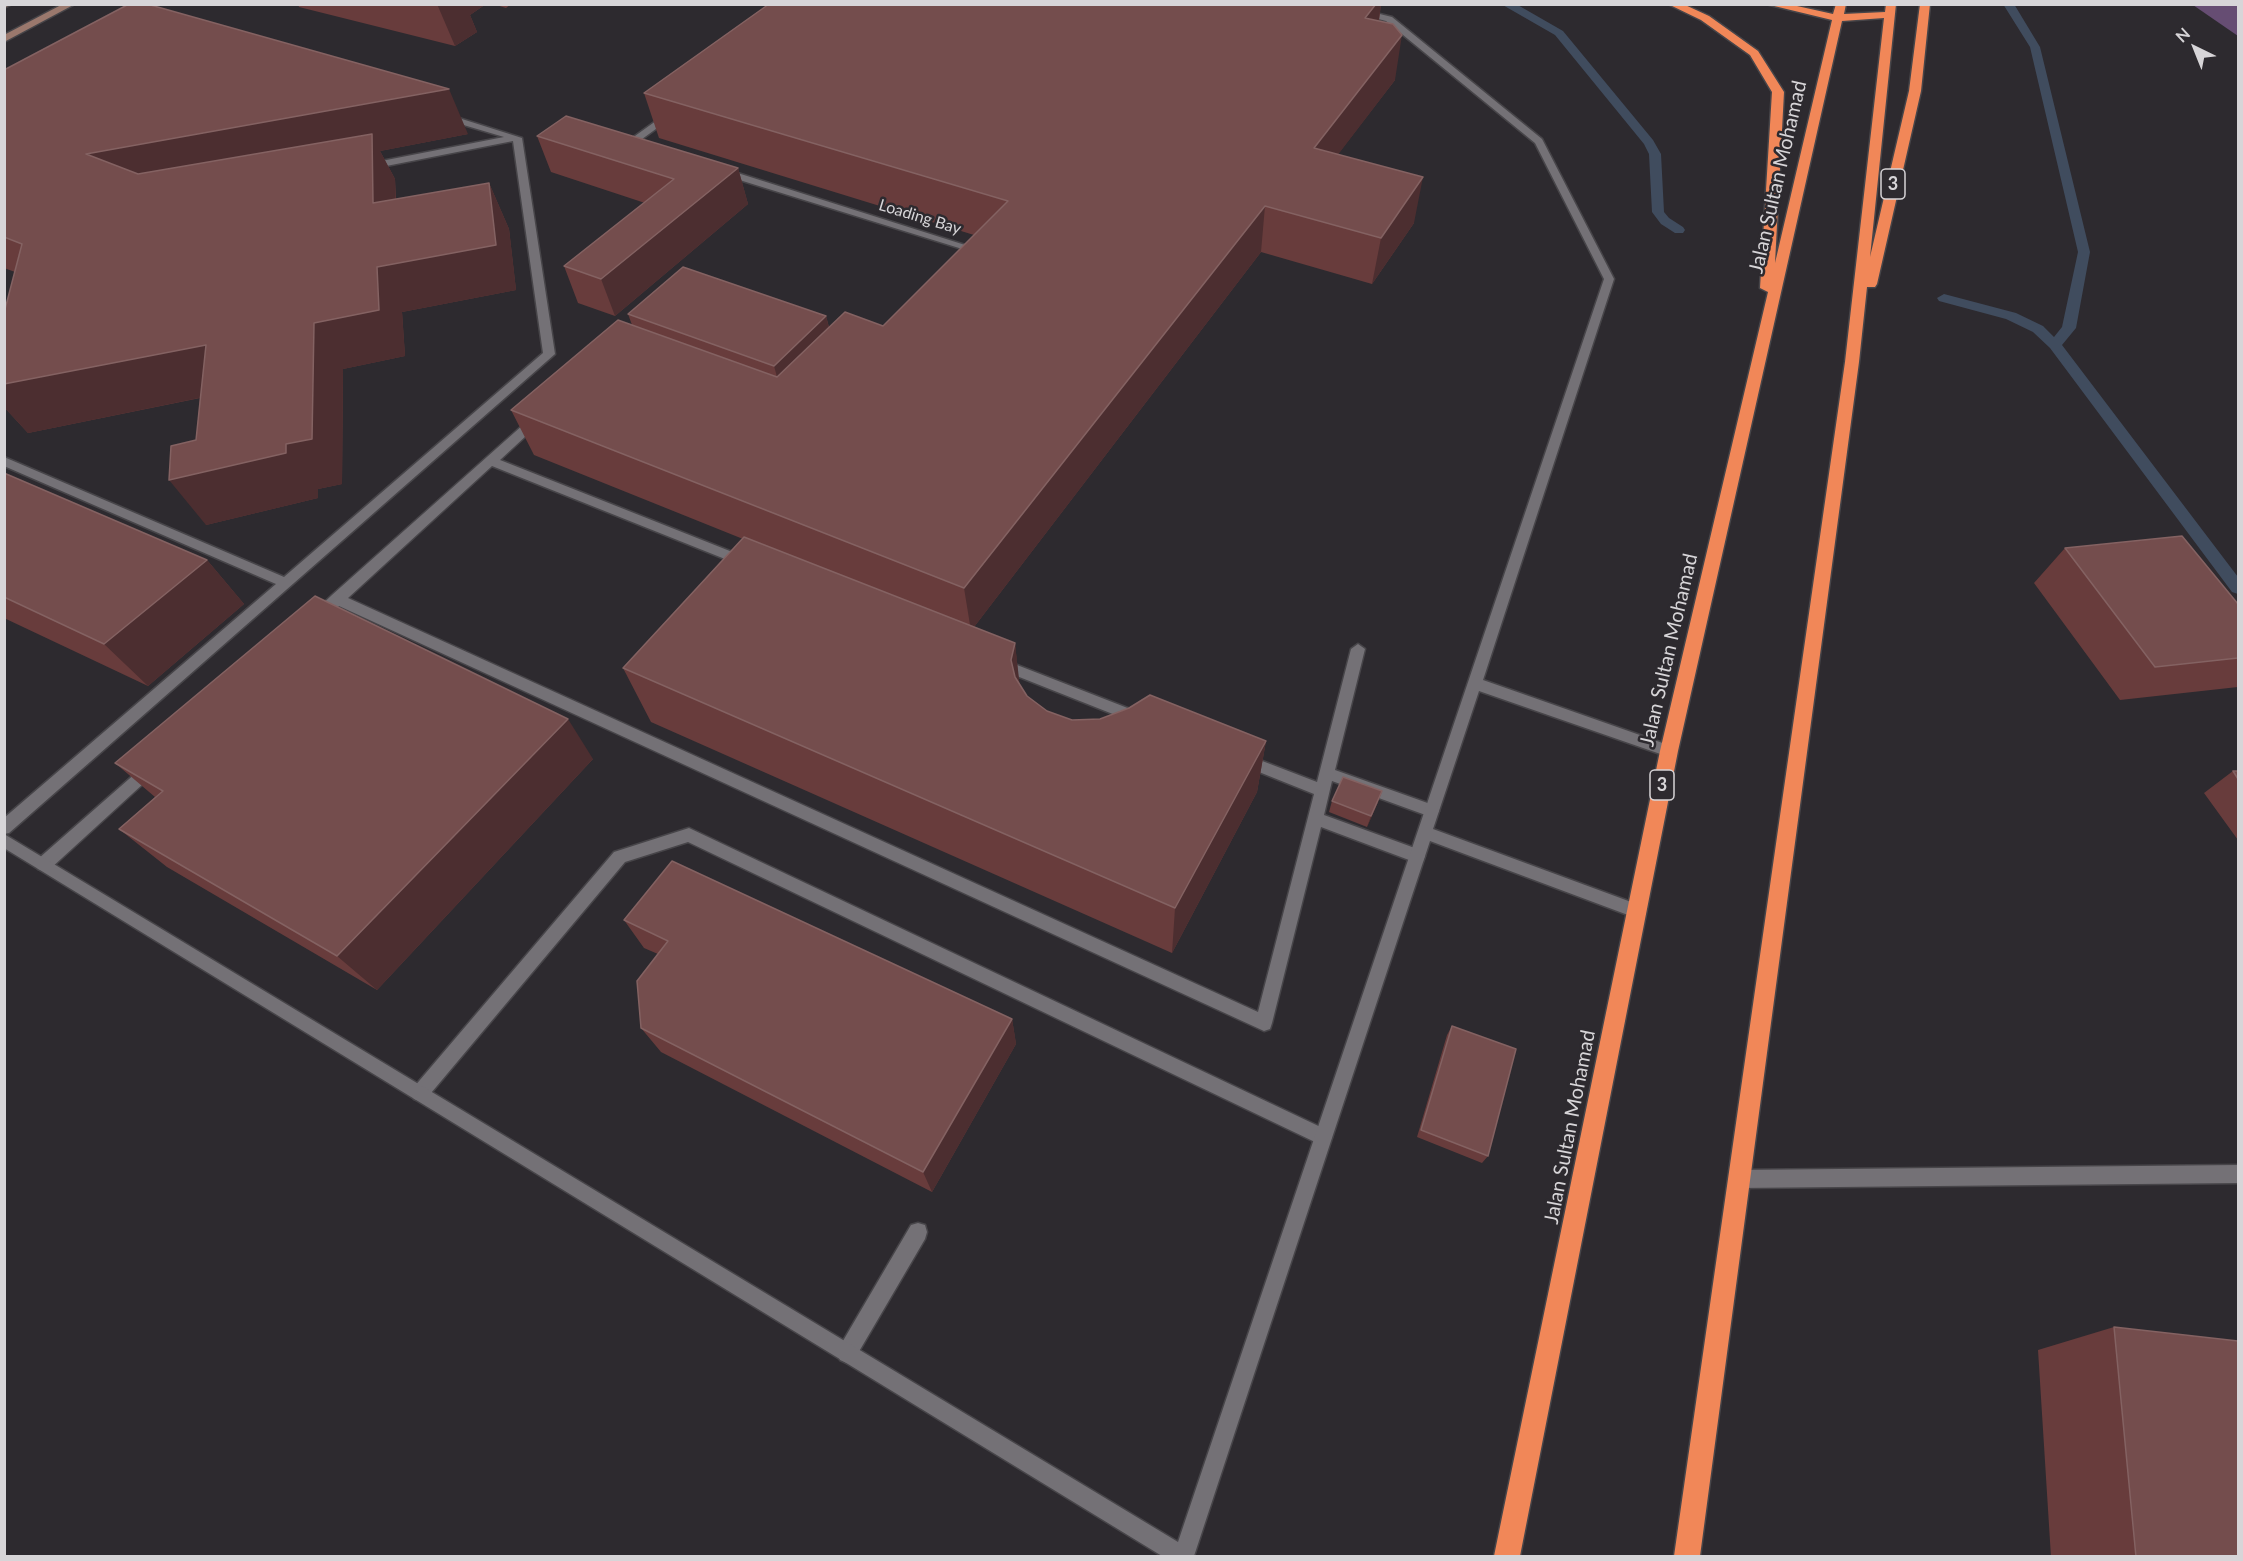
<!DOCTYPE html>
<html>
<head>
<meta charset="utf-8">
<style>
	body { margin:0 }
	#map { position:relative; width:2243px; height:1561px; overflow:hidden; background:#2d2a2f; font-family:Lato,sans-serif }
	canvas { display:block }
	.frame { position:absolute; inset:0; border:6px solid #d7d5d8; pointer-events:none }
	.north { position:absolute; left:2165px; top:18px; width:60px; height:60px; -webkit-text-stroke:4px #2d2a2f; paint-order:stroke; rotate:317deg; font-size:16px; font-weight:700; line-height:24px; text-align:center; color:#d7d5d8 }
	.north::after { content:''; display:block; margin:auto; width:21px; height:27px; background:#d7d5d8; clip-path:polygon(50% 0,100% 100%,50% 72%,0 100%) }
</style>
</head>
<body>
<div id="map">
<canvas width="2243" height="1561"></canvas>
<div class="frame"></div>
<div class="north">N</div>
</div>
<script>
const ctx = document.querySelector('canvas').getContext('2d');
ctx.lineJoin = 'round';
function fillPath(path, color) { ctx.fillStyle = color; ctx.fill(path, 'evenodd'); }
const poly = rows => new Path2D(rows.map(r => 'M' + r).join(''));
function strokePath(path, color, width, dash) { ctx.strokeStyle = color; ctx.lineWidth = width; ctx.lineCap = dash ? 'butt' : 'round'; ctx.setLineDash(dash || []); ctx.stroke(path); }
function write(font, color, halo, rows, align = 'center') {
  ctx.font = font + ' Lato,sans-serif'; ctx.lineWidth = 5; ctx.setLineDash([]); ctx.textBaseline = 'middle'; ctx.strokeStyle = halo; ctx.fillStyle = color; for (const [text, x, y, turn = 0] of rows) {
    ctx.save(); ctx.translate(x, y); ctx.rotate((+turn || 0) * Math.PI / 180); ctx.textAlign = isNaN(turn) ? turn : align; if (halo) ctx.strokeText(text, 0, 0); ctx.fillText(text, 0, 0); ctx.restore();
  }
}
const forest = poly([
	[2193,5,2238,5,2238,36]
]);
const stream = poly([
	[1501,4,1516,4,1563,31,1653,140,1661,154,1664,212,1669,218,1683,227,1685,230,1683,233,1675,233,1661,224,1652,212,1649,154,1644,144,1555,35,1501,4],
	[2003,4,2014,4,2040,47,2090,252,2076,328,2062,345,2238,577,2238,594,2232,592,2050,348,2033,332,2006,319,1939,301,1937,298,1944,294,2016,313,2043,326,2054,337,2062,327,2078,252,2030,47,2003,4]
]);
const lane = poly([
	[443,113,522,138,555,354,9,833,4,834,4,818,276,584,4,466,4,457,284,577,543,353,513,141,366,170,361,167,366,164,504,137,440,118,438,116,443,113],
	[667,113,675,115,638,142,643,144,643,148,628,145,628,141,667,113],
	[717,169,725,169,984,251,981,255,973,255,972,252,717,173,717,169],
	[537,415,541,416,541,422,500,460,750,559,752,562,750,565,740,565,492,466,348,598,1258,1012,1314,794,1239,764,1237,760,1239,756,1244,754,1317,782,1351,649,1358,644,1365,649,1335,770,1436,806,1439,811,1436,816,1431,817,1332,781,1324,815,1423,851,1425,856,1423,861,1417,863,1321,827,1272,1023,1270,1029,1264,1031,339,606,322,622,312,622,310,618,312,614,332,595,533,416,537,415],
	[999,658,1143,714,1145,718,1143,722,1133,722,994,667,992,663,999,658],
	[150,763,155,765,157,769,155,773,50,869,44,871,38,869,36,864,38,859,145,765,150,763],
	[689,828,1329,1131,1332,1137,1329,1143,1323,1146,1317,1143,688,842,625,862,426,1099,420,1101,414,1099,411,1093,414,1087,614,852,689,828],
	[918,1223,925,1225,927,1232,925,1239,854,1360,847,1363,840,1360,837,1353,840,1346,911,1225,918,1223]
]);
const street = poly([
	[1322,4,1339,4,1392,17,1542,139,1614,279,1483,680,1674,747,1676,751,1674,755,1669,757,1479,691,1433,829,1642,906,1644,911,1642,916,1636,918,1430,841,1194,1556,1162,1556,4,848,4,834,1178,1542,1604,279,1535,143,1386,21,1322,4],
	[2238,1165,2238,1183,1739,1188,1733,1185,1730,1179,1733,1173,1739,1170,2238,1165]
]);
const secondary = poly([
	[4,4,12,4,4,8,4,4],
	[63,4,75,4,4,42,4,35,63,4]
]);
const highway = poly([
	[1668,4,1683,4,1709,16,1758,51,1784,92,1775,263,1832,20,1766,4,1788,4,1833,14,1836,4,1846,4,1844,14,1885,12,1886,4,1896,4,1870,257,1909,91,1920,4,1930,4,1921,91,1877,284,1875,287,1867,287,1859,362,1700,1556,1674,1556,1845,362,1884,18,1842,21,1678,751,1520,1556,1494,1556,1660,751,1768,292,1760,288,1772,92,1750,55,1701,20,1668,4]
]);
const wall = poly([
	[298,4,486,4,470,15,477,32,455,46,299,7],
	[493,4,511,4,506,8],
	[769,4,1381,4,1379,21,1395,80,1338,154,1414,223,1372,284,1261,252,974,627,1015,643,1019,684,1027,696,1047,711,1072,720,1266,741,1257,792,1172,953,651,722,623,668,743,539,534,455,511,410,632,325,628,314,826,316,829,327,883,326,974,235,659,138,644,93],
	[4,70,468,134,380,151,395,179,396,199,489,183,509,229,516,290,402,312,405,356,343,369,342,484,318,489,318,498,206,525,196,440,200,398,28,433,4,407,4,313,15,272,4,268],
	[537,136,738,168,748,204,615,316,578,303,564,266,645,203,551,172],
	[4,473,207,560,244,604,148,686,4,618],
	[2065,548,2238,604,2238,687,2120,700,2034,583],
	[593,759,377,990,167,867,119,829,155,797,115,763],
	[2233,771,2238,771,2238,840,2204,793],
	[1332,801,1378,802,1367,827,1329,812],
	[624,920,1012,1019,1016,1044,932,1192,661,1052,641,1028,658,954,644,948],
	[1452,1026,1488,1156,1482,1163,1417,1137,1447,1035],
	[2114,1327,2238,1557,2051,1557,2038,1350]
]);
const shadedWall = poly([
	[437,4,486,4,470,15,477,32,455,46],
	[1376,4,1381,4,1376,40,1365,18],
	[1402,35,1395,80,1308,194,1314,148],
	[449,89,468,134,380,151,395,179,397,249,118,200,86,154],
	[738,168,748,204,615,316,601,279],
	[1423,177,1414,223,1372,284,1381,238],
	[489,183,509,229,516,290,402,312,405,356,343,369,342,484,318,489,318,498,206,525,169,480,286,444,314,323,377,267],
	[1265,206,1261,252,971,631,964,588],
	[826,316,835,352,784,402,774,366],
	[206,345,238,390,28,433,4,407,4,384],
	[207,560,244,604,148,686,104,644],
	[1015,643,1021,697,1017,714,1011,660],
	[568,719,593,759,377,990,337,956],
	[1266,741,1257,792,1172,953,1175,908],
	[1382,791,1378,802,1367,827,1371,816],
	[1012,1019,1016,1044,932,1192,923,1172]
]);
const building = poly([
	[129,4,147,4,449,89,86,154,138,174,372,134,373,203,489,183,496,245,377,267,379,310,314,323,312,439,286,444,286,453,169,480,171,446,196,440,206,345,4,384,4,313,22,244,4,237,4,70,129,4],
	[769,4,1376,4,1365,18,1393,24,1402,35,1314,148,1423,177,1381,238,1265,206,964,588,511,410,618,320,777,377,845,312,883,326,1008,201,644,93,769,4],
	[566,116,738,168,601,279,564,266,674,179,537,136,566,116],
	[683,267,826,316,774,366,628,314,683,267],
	[4,473,207,560,104,644,4,597,4,473],
	[2182,536,2238,604,2238,658,2155,667,2065,548,2182,536],
	[744,537,1015,643,1011,660,1015,677,1027,696,1047,711,1072,720,1100,719,1129,708,1150,695,1266,741,1175,908,623,668,744,537],
	[315,596,568,719,337,956,119,829,163,791,115,763,315,596],
	[2233,771,2238,771,2238,779,2233,771],
	[1343,777,1382,791,1371,816,1332,801,1343,777],
	[672,861,1012,1019,923,1172,641,1028,637,981,668,941,624,920,672,861],
	[1452,1026,1516,1049,1488,1156,1421,1130,1452,1026],
	[2114,1327,2238,1341,2238,1557,2136,1557,2114,1327]
]);
const farStreetnames = [
	["Loading Bay",920,217,17]
];
const shields = [
	[1893,184,24],
	[1662,785,24]
];
const shieldNames = [
	["3",1893,184],
	["3",1662,785]
];
const streetNames = [
	["Jalan Sultan Mohamad",1778,177,-77],
	["Jalan Sultan Mohamad",1669,650,-77],
	["Jalan Sultan Mohamad",1570,1127,-79]
];
fillPath(forest, '#664d73');
fillPath(stream, '#404c5e');
strokePath(lane, '#474549', 3);
strokePath(street, '#474549', 3);
strokePath(secondary, '#474549', 3);
strokePath(highway, '#474549', 3);
fillPath(lane, '#747176');
fillPath(street, '#747176');
fillPath(secondary, '#9a786d');
fillPath(highway, '#f18758');
fillPath(wall, '#683c3c');
fillPath(shadedWall, '#4c2e30');
fillPath(building, '#744d4d');
strokePath(building, '#846262', 1.5);
write('16px', '#d7d5d8', '#2d2a2f', farStreetnames);
for (const [x, y, w] of shields) { const box = new Path2D(); box.roundRect(x - w / 2, y - 15, w, 30, 4.5); ctx.fillStyle = '#2d2a2f'; ctx.fill(box); strokePath(box, '#d7d5d8', 1.5); }
write('bold 18px', '#d7d5d8', null, shieldNames);
write('20px', '#d7d5d8', '#2d2a2f', streetNames);
</script>
</body>
</html>
